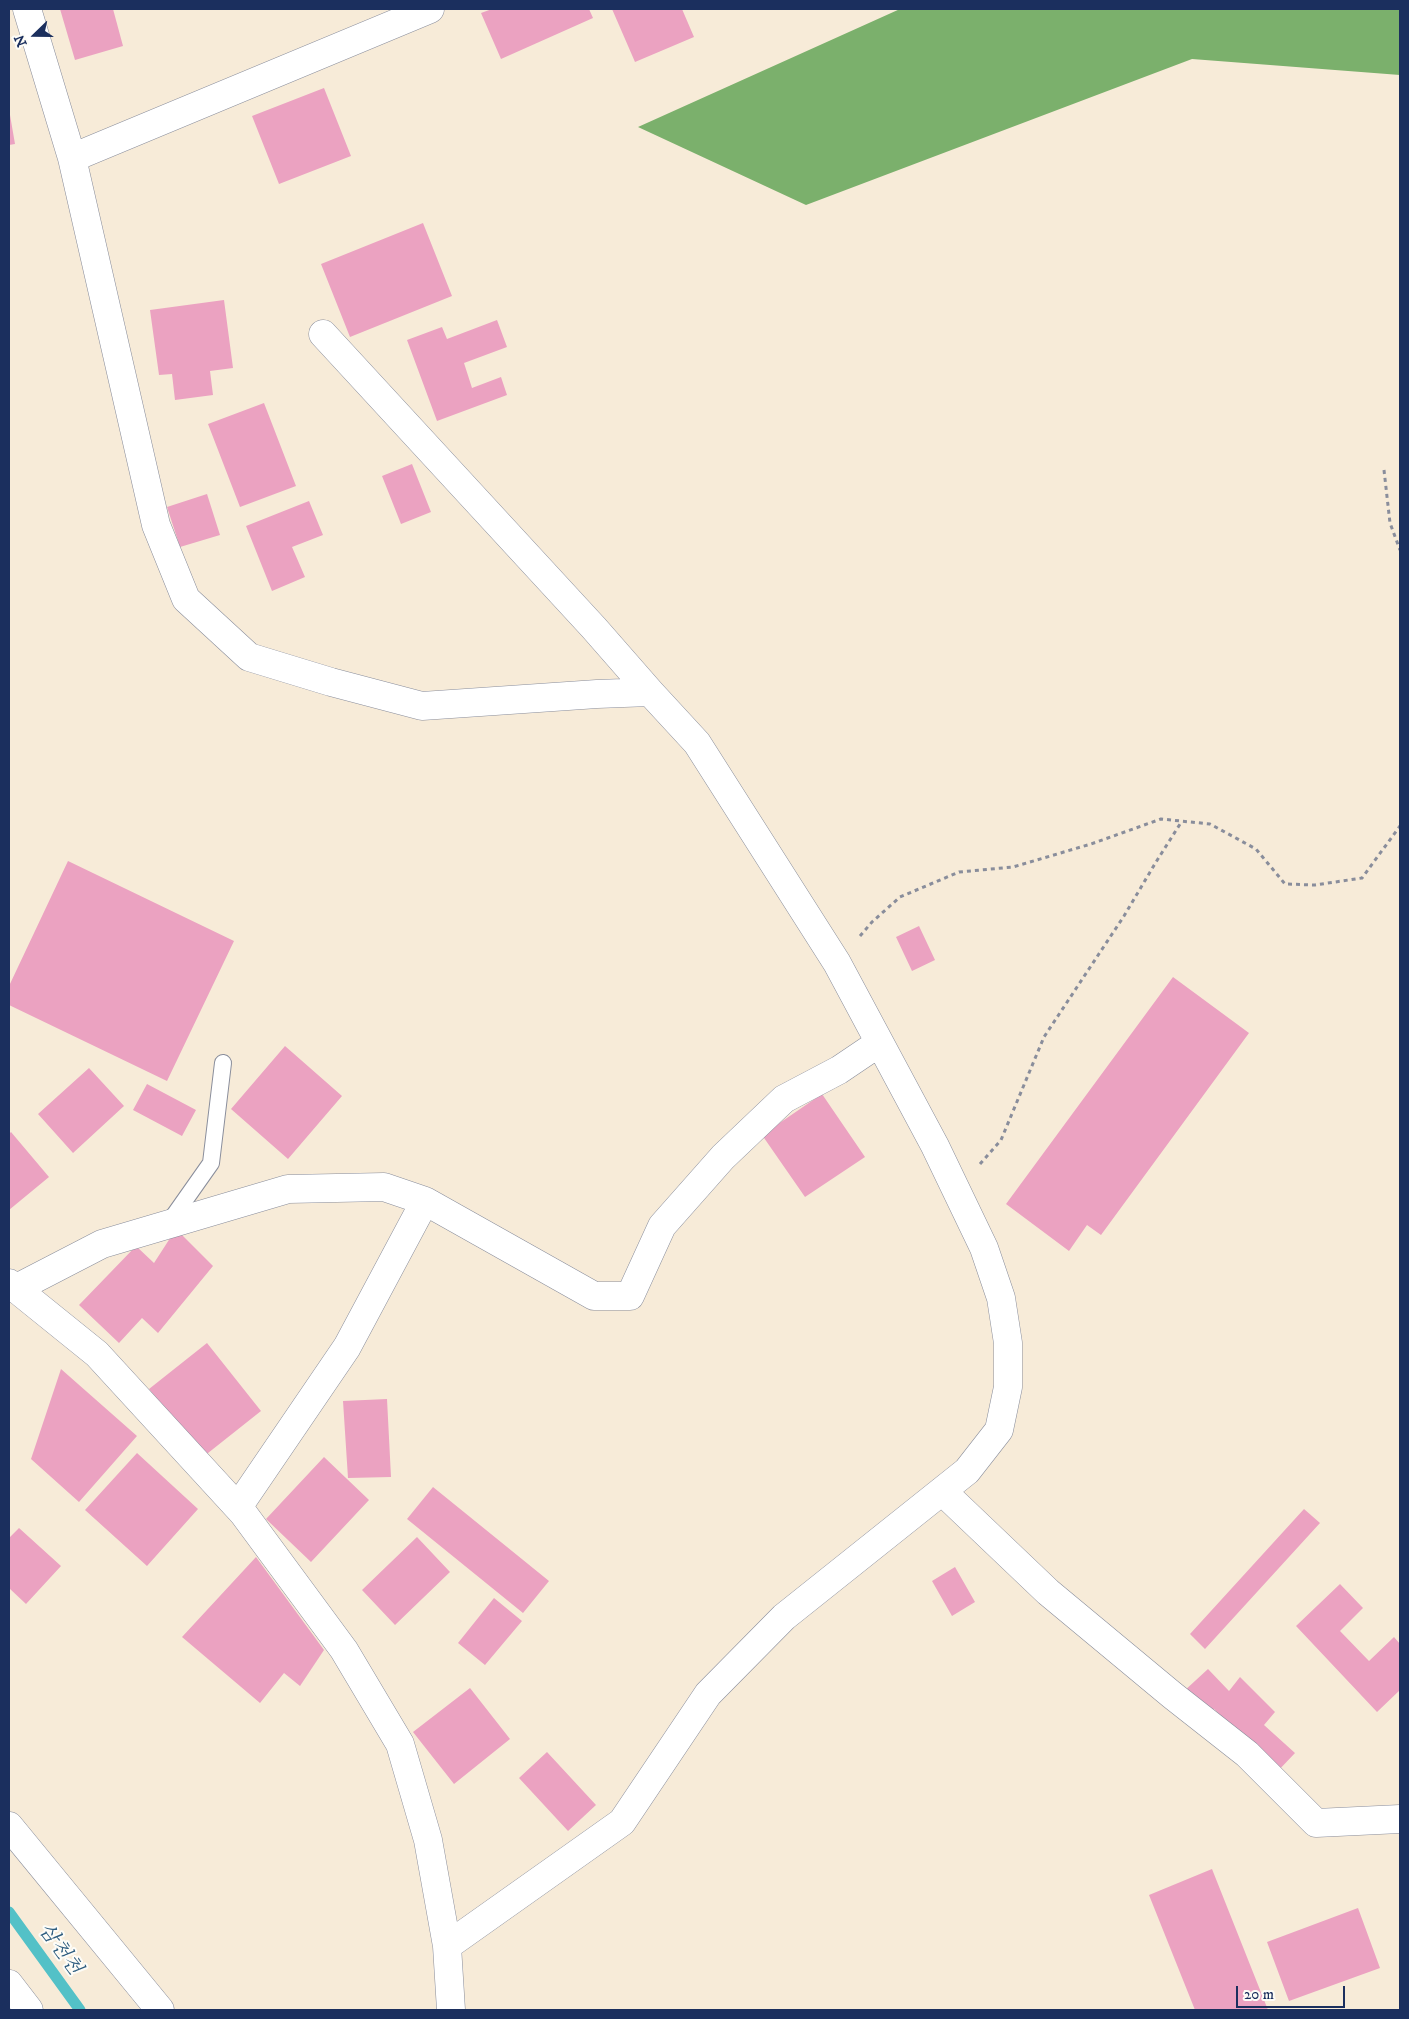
<!DOCTYPE html>
<html>
<head>
<meta charset="utf-8">
<style>
	body { margin:0 }
	#map { position:relative; width:1409px; height:2019px; overflow:hidden; background:#f7ebd8; font-family:"IM FELL DW Pica",serif }
	canvas { display:block }
	.frame { position:absolute; inset:0; border:10px solid #1b2f5e; pointer-events:none }
	.north { position:absolute; left:10px; top:10px; width:50px; height:50px; -webkit-text-stroke:4px #fdfcf7; paint-order:stroke; rotate:248deg; font-size:14px; font-weight:700; line-height:20px; text-align:center; color:#1b2f5e }
	.north::after { content:''; display:block; margin:auto; width:18px; height:22px; background:#1b2f5e; clip-path:polygon(50% 0,100% 100%,50% 72%,0 100%) }
	.scale { position:absolute; left:1236px; top:1986px; width:109px; height:22px; box-sizing:border-box; border:2px solid #1b2f5e; border-top:0; padding-left:6px; font-size:15px; line-height:18px; white-space:nowrap; color:#1b2f5e; -webkit-text-stroke:4px #fdfcf7; paint-order:stroke }
</style>
</head>
<body>
<div id="map">
<canvas width="1409" height="2019"></canvas>
<div class="frame"></div>
<div class="north">N</div>
<div class="scale">20 m</div>
</div>
<script>
const ctx = document.querySelector('canvas').getContext('2d');
ctx.lineJoin = 'round';
function fillPath(path, color) { ctx.fillStyle = color; ctx.fill(path, 'evenodd'); }
const poly = rows => new Path2D(rows.map(r => 'M' + r).join(''));
function strokePath(path, color, width, dash) { ctx.strokeStyle = color; ctx.lineWidth = width; ctx.lineCap = dash ? 'butt' : 'round'; ctx.setLineDash(dash || []); ctx.stroke(path); }
function write(font, color, halo, rows, align = 'center') {
  ctx.font = font + ' "IM FELL DW Pica","Noto Serif KR",serif'; ctx.lineWidth = 4; ctx.setLineDash([]); ctx.textBaseline = 'middle'; ctx.strokeStyle = halo; ctx.fillStyle = color; for (const [text, x, y, turn = 0] of rows) {
    ctx.save(); ctx.translate(x, y); ctx.rotate((+turn || 0) * Math.PI / 180); ctx.textAlign = isNaN(turn) ? turn : align; if (halo) ctx.strokeText(text, 0, 0); ctx.fillText(text, 0, 0); ctx.restore();
  }
}
const forest = poly([
	[900,9,1400,9,1400,75,1192,59,806,205,638,127]
]);
const stream = poly([
	[9,1912,80,2010]
]);
const building = poly([
	[60,9,113,9,123,46,75,60],
	[492,9,589,9,593,18,501,59,481,13],
	[612,9,682,9,694,37,635,62],
	[324,88,351,156,279,184,252,116],
	[10,115,15,144,9,145,9,116],
	[423,223,452,296,350,337,321,264],
	[224,300,233,368,210,371,213,395,175,400,172,374,159,375,150,310],
	[497,320,507,347,464,363,472,388,501,377,507,395,437,421,407,340,442,327,447,339],
	[264,403,296,486,240,507,208,424],
	[412,464,431,512,401,524,382,476],
	[207,494,220,535,180,547,167,507],
	[309,501,323,535,292,547,305,577,272,591,246,526],
	[68,861,234,941,167,1081,9,1005,9,986],
	[919,926,935,960,912,971,896,937],
	[1173,977,1249,1033,1101,1235,1087,1225,1069,1251,1006,1204],
	[285,1046,342,1096,288,1159,231,1109],
	[89,1068,124,1106,73,1153,38,1114],
	[147,1084,196,1110,182,1136,133,1110],
	[822,1094,865,1157,805,1197,762,1135],
	[11,1132,49,1177,9,1210,9,1134],
	[176,1229,213,1266,158,1333,142,1318,119,1343,79,1305,136,1246,154,1263],
	[207,1343,261,1411,203,1457,149,1389],
	[61,1369,137,1436,79,1502,31,1459],
	[387,1399,391,1477,348,1478,343,1401],
	[137,1453,198,1509,147,1566,85,1510],
	[324,1457,369,1500,311,1562,266,1519],
	[433,1487,549,1581,523,1613,407,1519],
	[1304,1509,1320,1523,1205,1649,1190,1634],
	[19,1528,61,1566,26,1604,9,1588,9,1538],
	[417,1537,450,1572,395,1625,362,1590],
	[256,1557,324,1650,300,1686,284,1673,260,1703,182,1637],
	[955,1567,975,1602,952,1616,932,1581],
	[1340,1584,1363,1608,1340,1631,1369,1661,1394,1637,1400,1644,1400,1690,1377,1712,1296,1626],
	[494,1598,522,1621,485,1665,458,1643],
	[1208,1669,1229,1691,1240,1677,1275,1712,1264,1725,1295,1753,1276,1773,1214,1709,1207,1714,1183,1692],
	[470,1688,510,1739,454,1784,413,1732],
	[547,1752,596,1805,568,1831,519,1778],
	[1212,1869,1268,2010,1195,2010,1149,1895],
	[1358,1908,1380,1968,1289,2001,1267,1942]
]);
const path = poly([
	[1384,470,1390,523,1400,550],
	[860,936,872,922,900,897,959,872,1013,867,1091,844,1161,819,1210,824,1256,849,1285,884,1315,885,1362,878,1400,826],
	[980,1164,1001,1140,1044,1037,1124,916,1156,862,1182,821]
]);
const lane = poly([
	[168,1224,211,1163,223,1063]
]);
const street = poly([
	[27,9,72,158,156,525,186,599,249,657,331,682,422,706,597,694,650,692,697,743,837,963,935,1146,984,1248,1001,1298,1008,1343,1008,1387,999,1430,967,1471,784,1617,708,1694,622,1822,447,1946,451,2010],
	[72,158,430,9],
	[323,334,594,628,650,692],
	[9,1283,97,1354,243,1513,344,1650,400,1744,428,1840,447,1946],
	[15,1289,102,1244,288,1189,384,1187,425,1201],
	[942,1491,1048,1592,1172,1695,1247,1754,1316,1823,1400,1819],
	[238,1507,347,1347,425,1201,594,1296,630,1296,662,1226,723,1157,784,1099,839,1070,879,1043],
	[9,1826,160,2010],
	[9,1984,29,2010]
]);
const waterNames = [
	["삼천천",59,1950,54]
];
fillPath(forest, '#7bb06c');
strokePath(stream, '#53c1c7', 11);
fillPath(building, '#eba2c1');
strokePath(lane, '#898d9b', 18);
strokePath(street, '#898d9b', 29);
strokePath(path, '#898d9b', 3, [4, 4]);
strokePath(lane, '#fff', 16);
strokePath(street, '#fff', 28);
write('italic 20px', '#2c5b7e', '#fdfcf7', waterNames);
</script>
</body>
</html>
